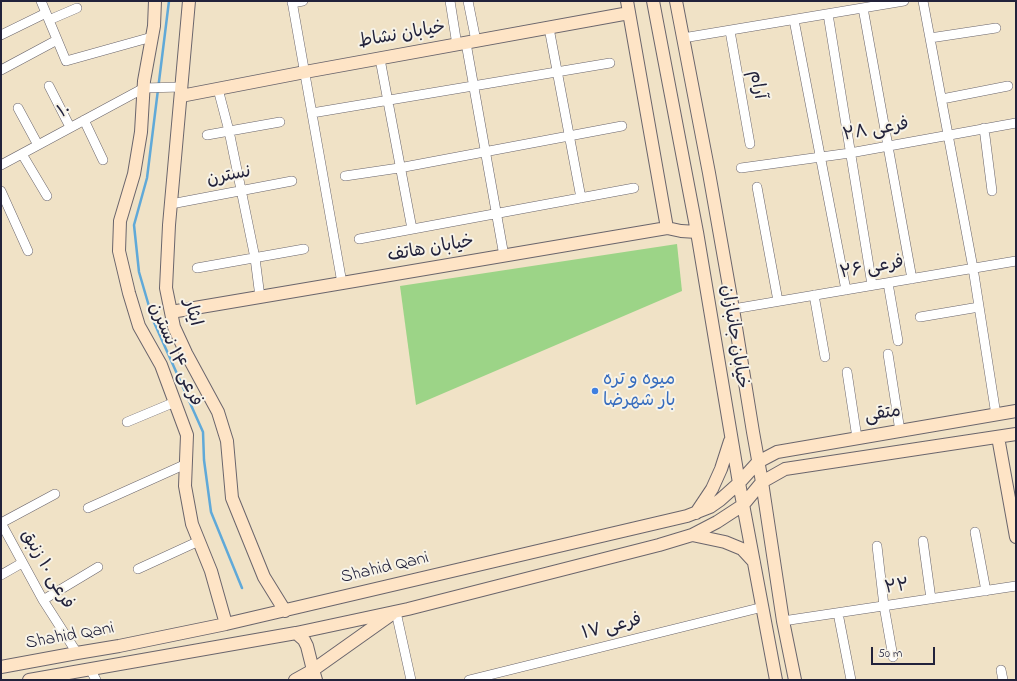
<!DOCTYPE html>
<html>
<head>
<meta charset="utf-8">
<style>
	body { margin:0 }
	#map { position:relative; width:1017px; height:681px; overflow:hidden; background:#f0e2c6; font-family:"Indie Flower",sans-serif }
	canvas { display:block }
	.frame { position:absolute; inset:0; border:2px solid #22223b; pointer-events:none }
	.scale { position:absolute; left:871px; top:647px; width:64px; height:18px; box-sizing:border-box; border:2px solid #22223b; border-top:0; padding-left:5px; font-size:12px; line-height:14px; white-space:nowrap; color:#22223b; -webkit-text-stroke:3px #f7f3e8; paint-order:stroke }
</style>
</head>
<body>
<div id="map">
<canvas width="1017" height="681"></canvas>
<div class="frame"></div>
<div class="scale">50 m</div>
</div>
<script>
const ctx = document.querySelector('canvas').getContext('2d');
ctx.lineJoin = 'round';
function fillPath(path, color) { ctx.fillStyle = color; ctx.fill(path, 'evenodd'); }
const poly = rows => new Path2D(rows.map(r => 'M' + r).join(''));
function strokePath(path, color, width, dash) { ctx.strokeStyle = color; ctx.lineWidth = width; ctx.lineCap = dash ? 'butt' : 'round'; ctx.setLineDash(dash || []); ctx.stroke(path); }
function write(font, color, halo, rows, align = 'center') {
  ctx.font = font + ' "Indie Flower","Playpen Sans Arabic",sans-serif'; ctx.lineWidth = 4; ctx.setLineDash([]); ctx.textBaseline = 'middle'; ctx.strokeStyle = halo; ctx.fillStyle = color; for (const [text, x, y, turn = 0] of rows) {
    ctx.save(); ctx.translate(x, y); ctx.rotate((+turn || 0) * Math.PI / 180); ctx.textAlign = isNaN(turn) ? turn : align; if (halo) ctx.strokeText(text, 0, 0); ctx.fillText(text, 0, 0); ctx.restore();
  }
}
const green = poly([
	[677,244,682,291,416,405,400,286]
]);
const stream = poly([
	[169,1,147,178,134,225,139,272,153,320,203,432,204,460,211,512,242,588]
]);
const street = poly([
	[41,1,66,61,152,37],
	[292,1,342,283],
	[450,1,457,45],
	[468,1,476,41],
	[923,1,973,268,996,415],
	[292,3,303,1],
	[863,8,912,279],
	[828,14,872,285],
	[49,20,77,8],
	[794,20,846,290],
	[549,28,581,198],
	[730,31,750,144],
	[1,35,46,13],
	[683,38,904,1],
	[930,38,996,28],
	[466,43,504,256],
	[380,59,412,229],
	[1,70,57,40],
	[49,86,70,127],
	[218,89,229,131,255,258,260,297],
	[942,99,1008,86],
	[18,108,38,145],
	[312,113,610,63],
	[84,120,103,160],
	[984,128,992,191],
	[207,135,280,122],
	[22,154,47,196],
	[1,165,144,88,181,87],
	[741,168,850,153,1016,123],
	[345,176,399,168,622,126],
	[757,187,778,301],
	[1,191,28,251],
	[171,204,292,181],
	[359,239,634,188],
	[197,268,304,249],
	[888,283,898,341],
	[814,295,825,357],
	[733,309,1016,261],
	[920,317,979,307],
	[888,354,900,431],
	[847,372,857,438],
	[127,422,175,402],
	[88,508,186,464],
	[1,523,43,600,77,653],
	[1,523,55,494],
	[975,532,986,591],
	[923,541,931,599],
	[877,546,884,606,893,657],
	[138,569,199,541],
	[1,575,22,563],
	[43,600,98,567],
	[396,612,411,680],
	[838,613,851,680],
	[783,621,1016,586],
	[90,669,96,680],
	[1001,670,1003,680],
	[469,680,763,607]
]);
const secondary = poly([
	[155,1,154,26,144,81,141,132,134,174,120,221,119,251,129,293,139,326,161,365,187,435,185,486,192,524,211,571,226,624],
	[189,1,169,225,166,288,174,327,186,353,218,412,227,441,232,498,264,577,285,611],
	[627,1,667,228],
	[653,1,697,232,739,483,776,680],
	[676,1,709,173,733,309,753,432,762,482,783,621,795,680],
	[181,96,305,72,629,13],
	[171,312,667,228,681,231,697,232],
	[998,437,1016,537],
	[696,513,712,489,721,469,730,441],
	[692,535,725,542,742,549,754,562],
	[296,633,304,640,307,646,313,670,392,614],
	[1,667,77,653,119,646,226,624,687,516,710,507,720,500,739,483,758,462,777,452,1016,411],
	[29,680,296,633,408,609,659,545,692,535,717,522,743,505,762,482,785,469,1016,434],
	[295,680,313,670,316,680]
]);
const markers = [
	[595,391,4,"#3f7fe0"]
];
const streetNames = [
	["خیابان نشاط",402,36,-10],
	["آرام",756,85,80],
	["۱۰",65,112,-28],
	["فرعی ۲۸",876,131,-10],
	["نسترن",229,177,-11],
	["خیابان هاتف",431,250,-10],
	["فرعی ۲۶",872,269,-10],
	["ایثار",191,313,75],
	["خیابان جانبازان",733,337,81],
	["فرعی ۱۴ نسترن",174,355,67],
	["متقی",883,415,-9],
	["Shahid Qani",385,569,-13],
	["فرعی ۱۰ زنبق",46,570,60],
	["۲۲",897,588,-8],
	["فرعی ۱۷",612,628,-14],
	["Shahid Qani",70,637,-10]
];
const shopNames = [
	["میوه و تره",603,381],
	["بار شهرضا",603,402]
];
fillPath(green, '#9cd487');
strokePath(stream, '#60a9d8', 2.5);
strokePath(street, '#6a656c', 10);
strokePath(secondary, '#6a656c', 14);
strokePath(street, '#fff', 9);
strokePath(secondary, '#fee4c6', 12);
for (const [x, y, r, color] of markers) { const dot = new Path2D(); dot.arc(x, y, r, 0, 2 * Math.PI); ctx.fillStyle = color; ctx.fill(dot); strokePath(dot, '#f7f3e8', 1.5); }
write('18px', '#22223b', '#f7f3e8', streetNames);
write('18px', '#366cbe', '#f7f3e8', shopNames, 'left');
</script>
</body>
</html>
